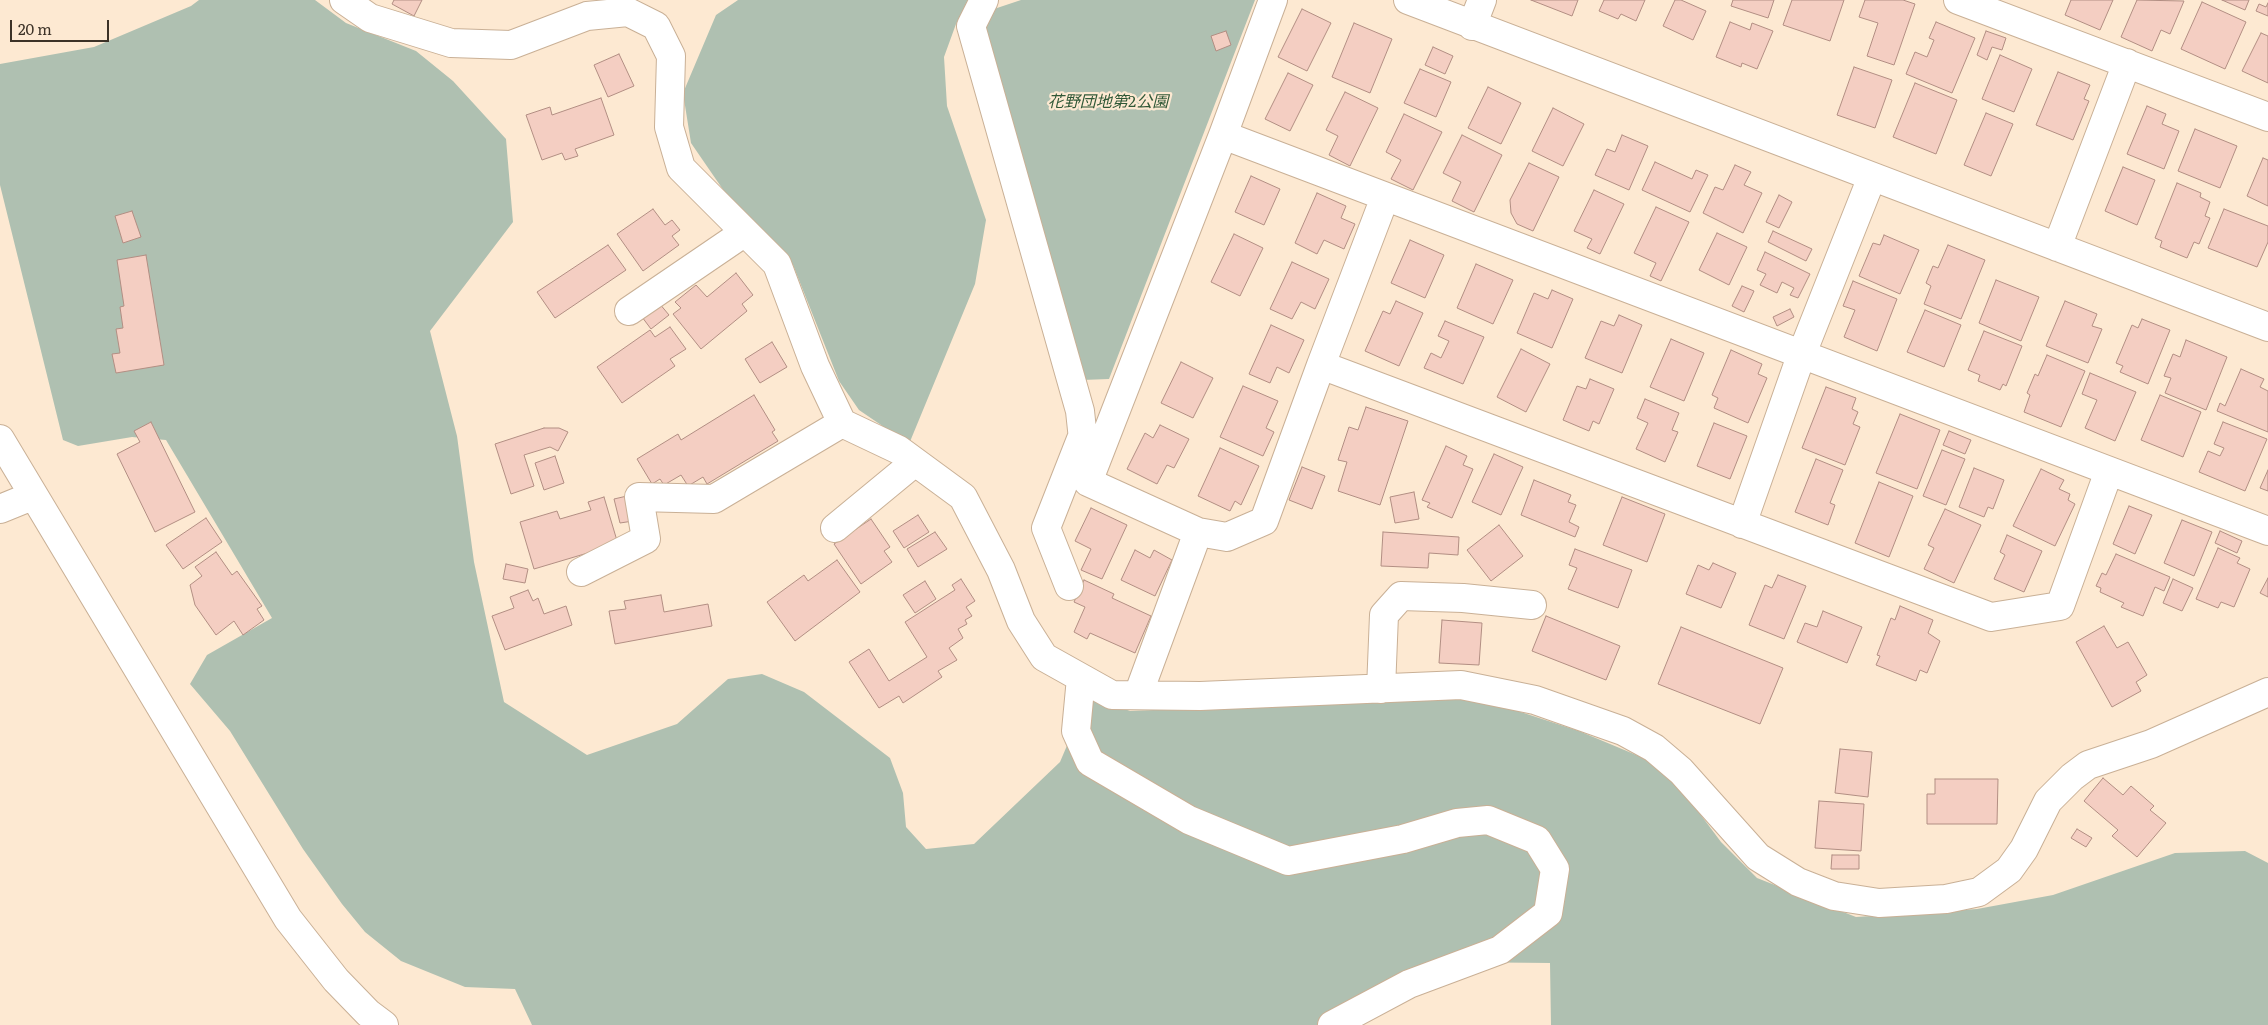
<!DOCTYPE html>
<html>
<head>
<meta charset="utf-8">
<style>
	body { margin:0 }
	#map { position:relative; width:2268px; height:1025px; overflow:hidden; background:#fde9d2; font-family:Literata,serif }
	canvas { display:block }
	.scale { position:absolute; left:10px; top:20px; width:99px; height:22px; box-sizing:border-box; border:2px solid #3c3227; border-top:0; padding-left:6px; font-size:15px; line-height:18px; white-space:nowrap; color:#3c3227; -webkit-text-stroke:4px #fde9d2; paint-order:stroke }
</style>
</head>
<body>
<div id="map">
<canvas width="2268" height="1025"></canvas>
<div class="scale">20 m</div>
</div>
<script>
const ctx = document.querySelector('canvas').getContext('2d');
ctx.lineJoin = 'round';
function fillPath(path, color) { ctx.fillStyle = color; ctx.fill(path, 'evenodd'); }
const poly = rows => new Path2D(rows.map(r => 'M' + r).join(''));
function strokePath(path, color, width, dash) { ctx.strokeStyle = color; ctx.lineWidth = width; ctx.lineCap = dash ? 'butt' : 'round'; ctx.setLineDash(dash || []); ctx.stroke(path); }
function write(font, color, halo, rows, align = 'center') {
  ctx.font = font + ' Literata,"Noto Sans JP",serif'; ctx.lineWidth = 4.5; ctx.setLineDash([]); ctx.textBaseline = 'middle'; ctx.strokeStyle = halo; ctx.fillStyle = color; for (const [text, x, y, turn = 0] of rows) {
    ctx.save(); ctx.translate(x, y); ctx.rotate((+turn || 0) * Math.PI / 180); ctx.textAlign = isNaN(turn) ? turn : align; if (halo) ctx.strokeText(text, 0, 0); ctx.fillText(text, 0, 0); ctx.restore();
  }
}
const green = poly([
	[199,0,315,0,346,23,416,51,453,81,506,139,513,222,430,331,457,436,474,562,504,702,587,755,677,724,728,679,762,674,804,692,890,758,903,793,906,827,926,849,974,844,1060,762,1083,708,1093,697,1130,711,1433,698,1487,701,1579,731,1653,762,1677,783,1721,842,1757,878,1856,917,1977,909,2053,895,2175,853,2245,851,2268,863,2268,1025,1551,1025,1550,963,1449,962,1325,1025,532,1025,515,989,465,987,401,961,365,932,342,904,303,849,230,731,190,684,207,655,272,618,166,440,132,437,78,446,63,440,0,185,0,64,94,47,191,6],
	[738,0,969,0,956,24,944,57,947,106,986,220,975,284,909,444,859,410,839,381,793,265,770,237,724,191,691,143,683,93,716,15],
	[1021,0,1255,0,1109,379,1082,380,983,28,994,9]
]);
const building = poly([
	[394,0,422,0,414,16,392,4,394,0],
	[1531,0,1578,0,1572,16,1531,0],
	[1604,0,1645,0,1636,21,1621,14,1618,19,1599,11,1604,0],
	[1675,0,1681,0,1706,11,1693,40,1663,26,1675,0],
	[1733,0,1774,0,1768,18,1731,6,1733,0],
	[1792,0,1844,0,1830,41,1783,25,1792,0],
	[1865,0,1903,0,1915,4,1894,65,1867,56,1878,23,1859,17,1865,0],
	[2071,0,2113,0,2100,30,2065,15,2071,0],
	[2137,0,2184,1,2170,34,2161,30,2152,51,2121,37,2137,0],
	[2222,0,2249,0,2245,10,2222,0],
	[2202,2,2246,22,2225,69,2181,49,2202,2],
	[2268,3,2268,16,2256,11,2259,4,2266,7,2268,3],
	[1302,9,1331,23,1307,71,1278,57,1302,9],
	[1730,22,1750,30,1752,23,1773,31,1757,69,1742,63,1741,67,1716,57,1730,22],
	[1936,22,1975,38,1952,93,1906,74,1915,52,1927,57,1934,40,1929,38,1936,22],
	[1354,23,1392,39,1370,93,1332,77,1354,23],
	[1226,31,1231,45,1216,51,1211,36,1226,31],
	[1986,31,2006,38,2002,50,1992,47,1987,60,1977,55,1986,31],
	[2261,33,2268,36,2268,83,2242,71,2261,33],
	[1433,47,1453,56,1445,74,1425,65,1433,47],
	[619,54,634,86,608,97,594,65,619,54],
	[2000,55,2032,69,2014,112,1982,99,2000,55],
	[1854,67,1892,80,1875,128,1837,115,1854,67],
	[1420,69,1451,82,1436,117,1404,103,1420,69],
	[2058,72,2090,85,2084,99,2089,101,2073,140,2036,125,2058,72],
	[1288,73,1313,85,1290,131,1265,119,1288,73],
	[1915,83,1957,100,1936,154,1893,137,1915,83],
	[1488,87,1521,103,1501,144,1468,128,1488,87],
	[1345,92,1378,108,1350,166,1329,155,1338,136,1326,130,1345,92],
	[601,98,614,135,575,149,578,156,565,160,562,153,542,160,526,115,550,107,552,115,601,98],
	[2147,106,2166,114,2162,124,2179,131,2164,169,2127,154,2147,106],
	[1553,108,1584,124,1563,166,1532,151,1553,108],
	[1986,113,2013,124,1991,176,1964,165,1986,113],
	[1404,114,1442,132,1413,190,1391,179,1401,160,1386,152,1404,114],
	[2195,129,2237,146,2220,188,2178,171,2195,129],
	[1462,135,1502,155,1474,212,1452,201,1461,182,1443,173,1462,135],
	[1622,135,1648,146,1629,190,1595,175,1607,149,1615,152,1622,135],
	[2263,158,2268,160,2268,206,2247,196,2263,158],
	[1655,162,1692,179,1696,170,1708,175,1690,212,1642,190,1655,162],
	[1529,163,1559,177,1533,231,1517,224,1511,213,1510,200,1529,163],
	[1735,165,1751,172,1744,185,1762,193,1743,233,1703,213,1715,187,1723,190,1735,165],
	[2123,167,2155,180,2137,225,2105,211,2123,167],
	[1251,176,1280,189,1264,225,1235,212,1251,176],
	[2177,183,2201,193,2200,197,2210,202,2205,216,2210,218,2199,244,2194,242,2187,258,2160,247,2162,241,2155,238,2177,183],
	[1594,190,1624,204,1600,254,1587,248,1592,239,1574,231,1594,190],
	[1317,193,1346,206,1341,218,1355,224,1344,249,1324,240,1317,254,1295,243,1317,193],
	[1779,195,1792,202,1779,228,1766,222,1779,195],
	[1656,207,1689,222,1661,281,1650,276,1656,263,1634,253,1656,207],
	[653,209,665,225,672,220,680,230,672,236,679,245,643,271,617,234,653,209],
	[2224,209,2268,226,2268,242,2257,267,2208,248,2224,209],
	[132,211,141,237,123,243,115,216,132,211],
	[1773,231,1812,249,1806,261,1768,242,1773,231],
	[1717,233,1747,247,1729,285,1699,270,1717,233],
	[1234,234,1263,248,1240,296,1211,282,1234,234],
	[1884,235,1919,250,1900,294,1859,276,1873,243,1880,245,1884,235],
	[1410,240,1444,255,1425,298,1391,283,1410,240],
	[608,245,626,270,555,318,537,292,608,245],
	[1948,245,1985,260,1961,319,1924,304,1931,286,1926,283,1933,266,1938,268,1948,245],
	[1765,252,1810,274,1798,298,1790,295,1794,288,1782,282,1777,293,1760,285,1766,274,1757,270,1765,252],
	[146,255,164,365,116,373,112,354,120,353,116,329,123,328,120,307,124,306,117,260,146,255],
	[1292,262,1329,279,1315,309,1301,302,1292,319,1270,309,1292,262],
	[1476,264,1513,280,1493,324,1457,308,1476,264],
	[736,273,753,295,742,304,747,311,701,349,673,314,681,308,675,302,696,285,707,297,736,273],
	[1996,280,2039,297,2021,341,1979,323,1996,280],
	[1853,281,1897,299,1877,351,1844,337,1855,310,1843,306,1853,281],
	[1742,286,1754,291,1744,312,1732,306,1742,286],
	[1552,290,1573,299,1552,348,1517,333,1534,293,1548,299,1552,290],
	[1396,301,1423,313,1399,366,1365,351,1383,311,1390,314,1396,301],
	[2065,301,2097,314,2092,326,2102,329,2088,363,2046,346,2065,301],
	[659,303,669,315,651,329,642,317,659,303],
	[1790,309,1794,317,1777,326,1773,317,1790,309],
	[1925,310,1961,325,1944,367,1907,352,1925,310],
	[1619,315,1642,325,1622,373,1585,358,1601,321,1614,326,1619,315],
	[2142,319,2170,330,2148,384,2120,372,2123,366,2116,363,2132,325,2138,328,2142,319],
	[1445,321,1484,337,1463,384,1424,368,1431,353,1441,358,1449,341,1438,336,1445,321],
	[1271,325,1304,340,1289,373,1277,367,1270,383,1249,374,1271,325],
	[670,327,686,349,670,359,675,366,622,403,597,367,650,330,655,337,670,327],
	[1984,331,2022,346,2006,386,2003,384,2000,390,1978,381,1980,375,1968,370,1984,331],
	[1671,339,1704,353,1684,401,1650,387,1671,339],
	[2186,340,2227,357,2206,410,2165,393,2171,378,2164,376,2173,354,2180,357,2186,340],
	[772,342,787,367,760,383,745,359,772,342],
	[1521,349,1550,364,1526,412,1497,397,1521,349],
	[1731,350,1762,364,1758,374,1767,378,1748,423,1714,408,1718,398,1712,395,1731,350],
	[2047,355,2085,371,2061,427,2024,412,2030,395,2027,393,2035,374,2038,376,2047,355],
	[1181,362,1213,378,1193,418,1161,403,1181,362],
	[2241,369,2264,379,2260,387,2268,391,2268,432,2217,411,2220,403,2225,406,2241,369],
	[2090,373,2136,392,2115,441,2085,428,2097,400,2082,394,2090,373],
	[1590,379,1614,389,1599,424,1593,421,1589,431,1563,420,1577,386,1586,389,1590,379],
	[1243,386,1278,401,1266,428,1274,432,1263,456,1220,437,1243,386],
	[1826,387,1856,398,1852,409,1858,412,1853,424,1860,427,1845,465,1802,448,1826,387],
	[754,395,775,430,772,432,778,441,707,484,703,477,688,486,681,475,664,485,660,479,652,484,637,459,678,434,681,440,754,395],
	[2160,395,2201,412,2183,457,2141,440,2160,395],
	[1645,399,1679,413,1672,430,1678,432,1665,462,1636,449,1648,423,1637,418,1645,399],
	[1366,407,1408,421,1380,505,1338,491,1347,462,1338,460,1349,427,1358,430,1366,407],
	[1900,414,1940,430,1917,489,1876,473,1900,414],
	[151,422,195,512,155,532,117,454,140,442,134,431,151,422],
	[2223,422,2267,439,2245,491,2199,472,2208,451,2220,456,2224,448,2214,444,2223,422],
	[1714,423,1747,436,1730,479,1697,466,1714,423],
	[1160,425,1189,439,1174,468,1167,465,1157,484,1127,469,1145,433,1153,438,1160,425],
	[544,428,559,428,568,432,558,451,550,447,524,455,534,486,511,494,495,444,544,428],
	[1949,431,1971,440,1965,454,1943,445,1949,431],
	[1446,446,1467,456,1463,465,1473,469,1452,518,1427,507,1430,503,1422,500,1446,446],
	[1220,448,1259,466,1241,505,1235,501,1230,511,1198,496,1220,448],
	[1942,450,1965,459,1946,505,1923,496,1942,450],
	[1494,454,1523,467,1501,515,1472,502,1494,454],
	[555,456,564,483,544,490,535,463,555,456],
	[1816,459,1843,470,1830,503,1835,505,1828,525,1795,512,1816,459],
	[1302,467,1325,476,1312,509,1289,500,1302,467],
	[1974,468,2004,480,1993,509,1988,507,1984,517,1959,507,1974,468],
	[2041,469,2064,480,2059,489,2070,494,2068,500,2075,504,2055,546,2013,526,2041,469],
	[2268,470,2268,491,2260,488,2268,470],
	[1534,480,1571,495,1568,502,1576,505,1569,522,1579,527,1575,537,1521,515,1534,480],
	[1879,482,1913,496,1889,557,1855,543,1879,482],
	[1414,492,1419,519,1395,523,1390,497,1414,492],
	[627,496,633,521,620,523,614,499,627,496],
	[604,497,618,544,534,569,520,522,557,511,560,519,591,510,588,502,604,497],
	[1622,497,1665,514,1647,562,1603,545,1622,497],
	[2129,506,2152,515,2135,554,2113,544,2129,506],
	[1091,508,1127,525,1102,579,1081,570,1091,549,1075,541,1091,508],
	[1945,509,1981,525,1954,583,1924,569,1934,548,1928,545,1945,509],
	[918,515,929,532,904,548,893,531,918,515],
	[206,518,222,542,183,569,166,545,206,518],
	[871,519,890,547,884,551,892,562,861,584,834,544,871,519],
	[2182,520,2212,532,2194,576,2164,563,2182,520],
	[1499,525,1523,556,1491,581,1467,550,1499,525],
	[2220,531,2242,541,2237,553,2215,543,2220,531],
	[935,532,947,549,918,567,907,549,935,532],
	[1383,532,1459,537,1458,555,1429,553,1428,568,1381,566,1383,532],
	[2007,535,2042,551,2024,592,1994,579,2005,555,2000,552,2007,535],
	[2218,548,2240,558,2237,563,2250,569,2234,607,2221,602,2218,608,2196,599,2218,548],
	[1575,549,1632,570,1618,608,1568,589,1577,568,1569,565,1575,549],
	[1135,550,1150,558,1154,550,1172,560,1155,596,1121,580,1135,550],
	[216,552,232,575,237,571,262,606,257,609,264,620,243,635,234,621,216,635,195,605,190,585,202,576,195,567,216,552],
	[2116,554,2170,577,2164,591,2155,587,2143,616,2121,607,2124,603,2100,592,2101,588,2096,586,2102,573,2106,575,2116,554],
	[837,560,860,592,795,641,767,602,804,575,808,581,837,560],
	[1713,563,1736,573,1721,608,1686,594,1698,565,1709,570,1713,563],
	[506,564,528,569,525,583,503,579,506,564],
	[1778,575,1806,586,1784,639,1749,625,1765,585,1772,588,1778,575],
	[2268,578,2268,597,2260,593,2268,578],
	[961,579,975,601,966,607,972,616,965,620,967,624,958,629,963,638,949,648,957,660,938,671,942,677,903,703,899,696,879,708,849,662,869,649,889,681,927,657,905,622,955,590,952,585,961,579],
	[2173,579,2193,588,2182,611,2163,603,2173,579],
	[1084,580,1114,594,1112,598,1151,616,1135,653,1090,633,1087,639,1074,632,1085,607,1074,602,1084,580],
	[925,581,936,599,915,613,903,595,925,581],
	[528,590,533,601,538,598,544,614,566,606,572,625,505,650,492,616,514,608,510,597,528,590],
	[661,595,664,612,708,604,712,626,615,644,609,611,626,609,624,601,661,595],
	[1900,606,1933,620,1928,633,1940,641,1927,673,1920,670,1916,681,1876,665,1880,656,1877,655,1891,618,1895,620,1900,606],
	[1823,611,1862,627,1847,663,1797,642,1805,623,1817,627,1823,611],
	[1546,616,1620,646,1606,680,1532,651,1546,616],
	[1442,620,1482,623,1479,665,1439,663,1442,620],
	[2104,626,2117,648,2128,642,2147,675,2136,682,2141,691,2112,707,2076,642,2104,626],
	[1681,627,1783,668,1760,724,1658,684,1681,627],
	[1840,749,1872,752,1868,797,1835,793,1840,749],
	[2103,778,2123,795,2131,786,2154,806,2150,810,2166,823,2137,857,2112,836,2118,830,2084,801,2103,778],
	[1935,779,1998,779,1997,824,1927,824,1927,794,1935,794,1935,779],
	[1819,801,1864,804,1861,851,1815,848,1819,801],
	[2077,829,2092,838,2086,847,2071,838,2077,829],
	[1832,855,1859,855,1859,869,1831,869,1832,855]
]);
const minor = poly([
	[344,0,370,18,451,43,511,45,587,16,628,12,656,26,671,56,669,127,681,168,777,264,815,366,842,423,899,450,963,497,1001,570,1021,621,1044,657,1112,695,1200,696,1461,685,1535,700,1623,731,1654,748,1681,771,1758,857,1798,882,1834,896,1879,903,1946,899,1979,892,2009,870,2024,849,2048,801,2072,777,2088,765,2151,744,2268,692],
	[984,0,971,26,1080,411,1087,477],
	[1408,0,2268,327],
	[1958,0,2268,117],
	[1472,26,1482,0],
	[1223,135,2268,531],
	[2057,247,2127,63],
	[629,311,745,232],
	[1321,365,1385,197],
	[0,439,288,919,336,980,368,1013,384,1025],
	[1088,482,1198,532,1227,537,1264,521,1321,365,1991,617,2060,606,2109,471],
	[1088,482,1223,135,1273,0],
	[0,509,32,496],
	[1742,524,1801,356,1872,177],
	[835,528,915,462],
	[581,572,646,539,639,497,714,499,842,423],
	[1069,586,1046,528,1081,439],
	[1081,678,1076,731,1090,762,1189,820,1288,861,1403,839,1457,823,1488,820,1537,840,1555,869,1548,913,1500,950,1409,984,1332,1025],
	[1381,689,1384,615,1401,596,1463,598,1532,605],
	[1138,695,1198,532]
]);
const parkNames = [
	["花野団地第2公園",1108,102]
];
fillPath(green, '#afc0b1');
fillPath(building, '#f4cec2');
strokePath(building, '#b28e83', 1);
strokePath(minor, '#c9b096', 30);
strokePath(minor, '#fff', 28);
write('italic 16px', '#305837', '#fde9d2', parkNames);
</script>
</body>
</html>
